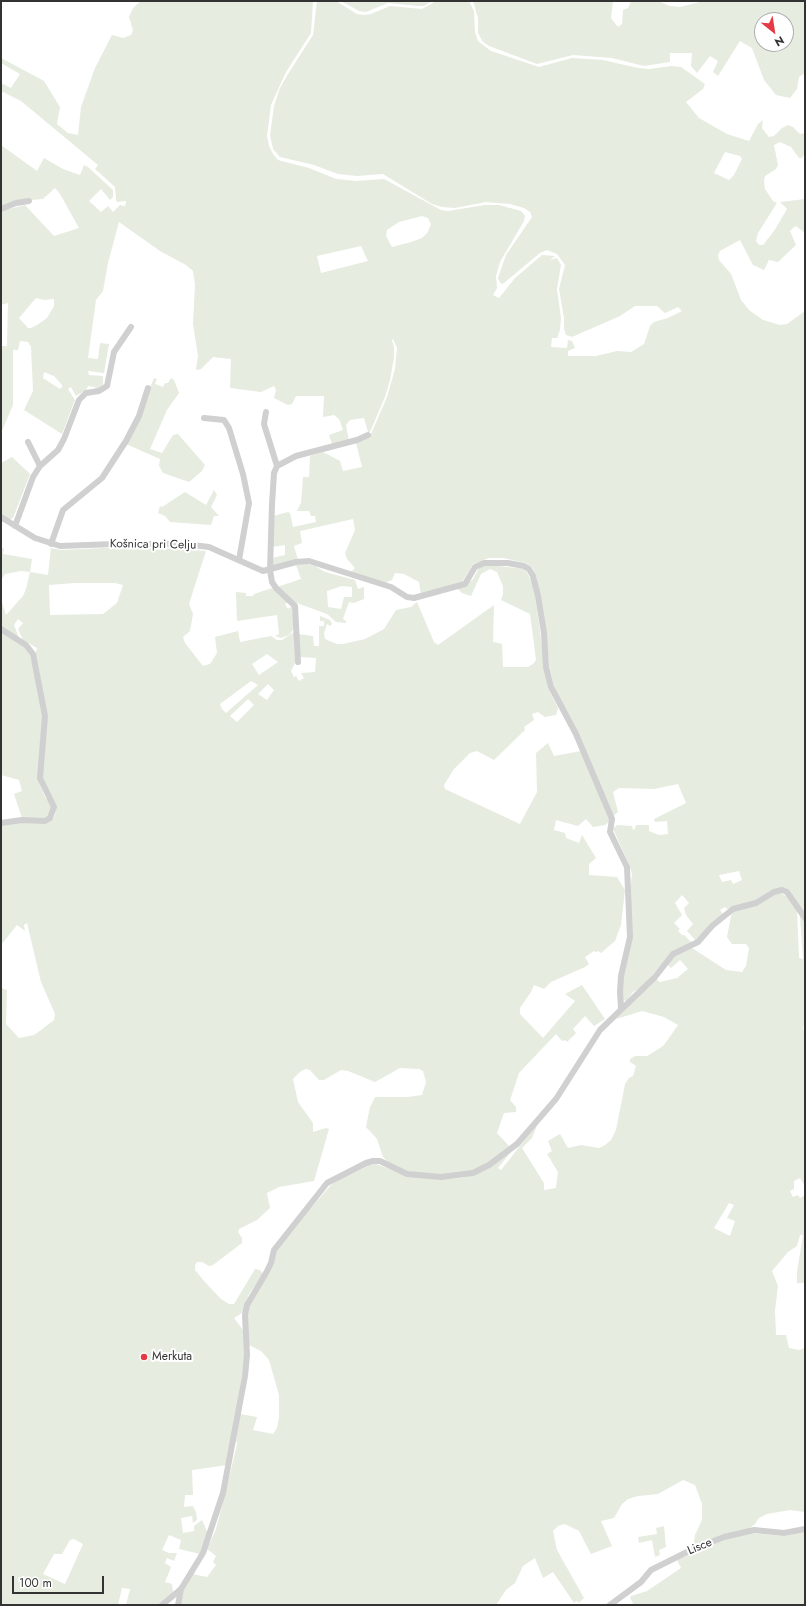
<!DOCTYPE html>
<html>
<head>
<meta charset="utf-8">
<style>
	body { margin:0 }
	#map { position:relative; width:806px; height:1606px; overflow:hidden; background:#fff; font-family:Jost,sans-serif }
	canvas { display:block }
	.frame { position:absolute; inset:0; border:2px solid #333; pointer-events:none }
	.north { position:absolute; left:754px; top:12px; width:40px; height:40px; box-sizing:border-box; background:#fff; border:1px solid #adadad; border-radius:50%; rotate:150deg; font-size:11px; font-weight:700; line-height:16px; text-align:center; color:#333 }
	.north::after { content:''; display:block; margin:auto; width:14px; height:18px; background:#e63946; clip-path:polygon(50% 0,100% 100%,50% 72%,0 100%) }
	.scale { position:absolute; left:12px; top:1576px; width:92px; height:18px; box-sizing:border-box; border:2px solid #333; border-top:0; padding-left:5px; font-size:12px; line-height:14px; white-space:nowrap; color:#333; -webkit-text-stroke:3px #fff; paint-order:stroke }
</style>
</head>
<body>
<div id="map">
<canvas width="806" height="1606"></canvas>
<div class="frame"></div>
<div class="north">N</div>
<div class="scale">100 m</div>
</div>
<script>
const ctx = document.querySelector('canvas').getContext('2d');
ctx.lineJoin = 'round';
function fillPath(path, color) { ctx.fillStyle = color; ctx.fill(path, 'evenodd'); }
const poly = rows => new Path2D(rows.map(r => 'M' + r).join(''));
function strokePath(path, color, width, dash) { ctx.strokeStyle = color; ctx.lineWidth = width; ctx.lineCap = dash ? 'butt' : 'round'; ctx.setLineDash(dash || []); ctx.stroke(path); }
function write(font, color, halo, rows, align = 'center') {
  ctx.font = font + ' Jost,sans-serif'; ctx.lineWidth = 4; ctx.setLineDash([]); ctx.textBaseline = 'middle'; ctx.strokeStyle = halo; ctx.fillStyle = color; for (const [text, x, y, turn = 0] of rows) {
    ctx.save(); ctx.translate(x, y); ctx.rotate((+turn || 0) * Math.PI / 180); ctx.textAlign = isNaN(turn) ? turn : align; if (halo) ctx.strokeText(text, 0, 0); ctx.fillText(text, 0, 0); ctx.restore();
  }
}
const green = poly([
	[141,1,313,1,311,33,286,72,271,105,267,136,269,146,273,154,278,160,309,168,336,179,356,181,384,179,441,210,448,211,485,205,499,205,521,211,525,216,524,221,500,262,496,276,497,288,493,295,499,298,515,278,542,255,555,256,550,260,557,258,561,265,557,289,561,318,560,330,557,338,552,338,551,347,567,348,568,340,572,341,575,348,568,351,568,356,596,356,617,351,631,352,644,344,650,326,654,322,668,318,682,311,678,307,665,313,657,306,635,306,620,316,572,337,566,335,564,329,564,318,559,289,565,265,557,254,547,250,540,253,504,283,501,284,498,278,506,255,532,217,530,212,524,208,510,204,486,202,455,208,442,207,432,204,383,174,357,176,338,174,314,165,280,157,273,149,270,135,274,106,280,88,288,74,313,35,317,1,336,1,357,14,364,15,371,14,390,6,422,9,436,1,469,1,474,11,475,32,478,41,491,51,539,67,572,58,603,60,638,68,649,69,671,66,681,67,705,84,703,89,686,102,699,118,727,134,749,141,758,124,763,120,762,128,769,137,774,136,782,128,788,125,793,127,800,134,805,133,805,153,802,158,799,158,791,147,780,142,774,145,778,165,776,169,765,176,764,181,765,189,773,201,777,203,758,233,756,241,759,245,763,245,774,231,787,209,780,202,805,199,805,233,796,226,793,228,790,231,796,245,778,262,769,260,764,270,753,265,740,240,720,251,718,255,719,260,731,274,741,300,749,310,763,320,780,325,787,324,805,311,805,913,787,889,784,888,755,901,727,909,725,907,720,910,723,914,696,941,687,931,693,924,686,915,684,908,689,903,682,895,675,903,682,915,674,923,680,929,678,931,682,935,684,935,692,943,673,951,642,987,633,992,627,1000,623,1001,623,977,632,938,630,891,632,874,629,864,613,829,617,825,632,826,633,830,635,829,636,825,649,825,649,831,659,835,668,834,667,821,655,822,654,819,686,803,678,784,654,789,619,788,613,792,618,812,613,816,554,686,549,666,546,631,537,579,533,568,526,563,503,558,489,558,473,564,462,582,421,595,419,582,404,574,395,573,392,580,384,583,350,573,355,568,347,559,345,553,355,530,353,519,300,531,302,543,294,546,298,560,272,566,272,558,285,555,285,545,272,547,273,516,288,512,290,513,293,527,316,522,315,516,311,516,309,511,297,511,301,503,303,477,309,477,310,456,323,452,340,461,343,471,362,467,356,443,371,434,387,397,395,369,397,348,393,339,392,340,394,347,394,357,390,380,385,397,370,432,368,432,364,418,350,420,346,425,349,441,332,444,329,435,343,430,339,419,334,415,323,417,324,396,296,396,292,404,288,405,274,398,276,390,274,386,261,392,230,388,231,359,213,357,201,369,198,370,196,369,198,356,193,324,195,284,193,271,186,265,160,251,119,222,108,263,103,291,96,300,88,358,98,359,100,343,109,344,104,373,88,371,89,375,103,376,103,385,96,391,95,387,88,386,86,390,76,396,71,387,68,389,75,400,62,434,24,410,33,391,31,347,28,342,20,341,18,350,13,350,13,405,1,433,1,346,7,346,8,303,1,305,1,211,25,205,54,236,79,228,60,194,55,188,43,199,30,200,1,208,1,145,37,171,44,158,63,169,80,175,84,165,88,167,113,190,113,197,110,200,101,189,89,201,101,212,108,206,113,212,120,205,125,206,126,203,126,201,117,202,116,200,115,187,95,169,98,165,21,101,1,91,1,83,11,88,20,74,1,63,1,58,44,81,60,107,57,124,68,133,78,135,81,107,95,68,112,35,123,38,131,35,133,30,129,17,133,8],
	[725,152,740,156,742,159,734,175,729,180,714,173],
	[422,216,428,218,431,224,428,232,422,238,411,242,392,247,386,236,387,230,399,222],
	[361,246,368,261,321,273,317,256],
	[36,298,44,300,54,299,54,306,47,318,37,325,31,328,28,328,19,318],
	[44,372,54,376,62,385,62,387,60,389,43,378],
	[739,871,742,880,733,884,731,880,722,882,719,875],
	[341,1,432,1,424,6,418,6,388,3,366,12,359,11],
	[473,1,613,1,611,18,618,27,622,24,623,10,628,8,631,1,658,1,670,6,680,7,704,1,805,1,805,73,799,77,797,89,790,98,776,95,764,80,752,48,740,41,718,76,713,72,718,61,710,56,697,73,691,66,692,53,670,53,670,62,644,66,612,58,573,55,537,64,489,46,483,42,478,33,478,18],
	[762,20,786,20,786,44,762,44],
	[154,378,157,379,155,384,163,387,165,383,168,383,171,378,174,380,179,393,167,410,150,449,162,453,173,435,178,434,205,465,202,471,189,482,163,473,159,466,160,459,126,444],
	[12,457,30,474,13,518,9,520,1,514,1,463],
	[214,490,217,495,211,507,219,516,214,516,211,525,170,522,165,516,158,513,160,506,162,507,185,492,206,505],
	[4,548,3,554,32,559,30,572,48,575,51,548,61,550,103,548,161,548,206,551,189,604,193,614,190,631,183,637,185,643,203,666,210,664,217,653,215,637,238,631,240,642,271,636,277,640,282,640,294,632,295,663,291,671,294,677,296,676,299,681,304,678,301,673,315,672,316,658,300,657,297,634,313,636,314,646,319,646,319,626,324,626,324,621,320,621,320,616,330,620,332,624,330,626,327,624,324,633,325,639,337,644,343,644,365,639,384,629,396,610,411,607,417,602,434,642,438,645,494,605,493,642,502,644,503,667,528,667,533,664,536,660,530,614,501,600,503,594,503,586,497,572,490,569,481,574,471,596,462,593,458,589,466,585,473,579,480,566,490,565,525,569,532,582,535,595,548,688,558,708,556,715,545,717,538,712,532,714,534,720,524,727,525,730,494,760,477,751,470,753,454,769,444,785,445,789,520,824,537,792,536,753,548,743,554,756,581,751,610,821,605,825,593,827,586,819,578,826,556,820,554,830,565,833,566,838,579,843,582,835,596,858,589,864,589,875,617,877,625,890,621,925,615,941,601,953,598,951,595,952,594,951,585,957,589,964,585,967,551,982,544,989,534,985,531,992,520,1008,520,1014,543,1038,575,1001,565,994,582,985,605,1019,594,1026,585,1016,573,1029,576,1033,567,1042,565,1040,562,1041,556,1034,519,1073,510,1100,516,1107,516,1112,504,1113,497,1133,509,1146,495,1158,473,1171,437,1175,415,1173,403,1170,389,1163,383,1157,377,1139,366,1127,370,1107,375,1097,408,1097,422,1095,426,1082,423,1071,419,1069,400,1068,375,1082,348,1071,341,1070,324,1080,319,1080,310,1070,306,1069,301,1071,293,1079,298,1102,313,1123,313,1132,326,1128,329,1129,314,1181,279,1187,267,1193,270,1208,257,1220,239,1229,238,1232,242,1238,242,1243,213,1265,209,1266,202,1262,197,1262,195,1265,195,1270,205,1282,221,1299,229,1304,234,1304,255,1269,260,1270,263,1274,249,1294,242,1313,234,1318,243,1330,245,1355,228,1465,192,1470,193,1495,185,1495,184,1507,193,1506,196,1512,197,1520,193,1523,192,1516,181,1518,183,1533,194,1531,194,1526,202,1520,208,1534,200,1554,179,1549,181,1540,169,1535,162,1550,169,1553,177,1553,174,1561,167,1558,165,1563,171,1567,165,1582,172,1584,173,1592,161,1605,126,1605,130,1589,122,1588,118,1605,1,1605,1,988,7,990,6,1024,19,1038,34,1035,41,1030,54,1020,55,1014,41,982,27,923,24,925,25,931,17,925,1,945,1,825,53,819,55,815,56,807,42,783,45,735,35,655,37,648,23,640,18,629,23,623,18,619,14,625,19,638,1,627,1,599,6,615,23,596,26,589,30,572,21,571,5,574,1,580,1,549],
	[75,583,115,583,123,585,117,603,103,614,50,615,49,585],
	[267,654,278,662,259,675,252,664],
	[251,681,258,685,226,713,222,709,220,704],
	[268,684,274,690,267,700,258,694],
	[248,699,254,705,237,722,230,716],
	[74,1539,83,1544,65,1584,43,1574,54,1554,62,1554,70,1540],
	[307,564,315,566,325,572,355,580,358,589,364,587,364,599,354,603,349,602,343,619,346,621,346,623,336,622,327,614,294,602,277,587,301,579,296,565],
	[342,586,352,587,352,597,344,597,341,609,328,607,327,591],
	[272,588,289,602,285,604,288,609,292,606,294,626,293,630,289,635,281,638,275,636,279,634,277,615,237,621,236,592,246,593,246,596,253,596,254,594],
	[1,631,25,647,30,655,35,674,44,717,38,780,45,797,52,805,52,813,44,820,22,818,14,794,22,791,19,780,1,775],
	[780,893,788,897,797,911,799,958,803,959,800,916,802,915,805,920,805,1025,803,1027,805,1035,805,1186,800,1178,794,1181,794,1189,790,1191,793,1197,798,1195,800,1198,805,1195,805,1283,797,1283,797,1272,803,1235,800,1235,797,1246,788,1252,772,1271,778,1286,775,1311,776,1335,786,1335,789,1348,799,1350,805,1348,805,1512,790,1510,767,1514,759,1518,755,1524,747,1530,693,1547,695,1535,702,1520,702,1504,695,1485,683,1480,658,1494,638,1496,628,1499,622,1504,614,1518,601,1521,612,1546,591,1554,579,1531,565,1524,558,1526,553,1531,557,1550,584,1598,579,1603,577,1601,574,1603,553,1572,543,1578,535,1558,523,1566,515,1583,506,1590,496,1605,179,1605,184,1588,192,1574,207,1577,216,1565,213,1562,216,1556,207,1549,216,1529,230,1474,237,1444,236,1440,240,1414,257,1417,253,1430,273,1434,277,1428,279,1417,279,1395,269,1360,261,1351,249,1345,247,1316,249,1305,281,1242,331,1185,346,1175,368,1165,376,1164,409,1176,444,1179,461,1178,475,1175,511,1152,498,1168,501,1170,538,1123,532,1138,522,1148,544,1183,544,1190,556,1188,558,1172,547,1154,552,1151,548,1141,560,1134,568,1148,581,1145,599,1148,605,1145,611,1140,616,1130,625,1084,629,1078,633,1076,636,1066,630,1062,630,1059,635,1056,647,1056,657,1050,664,1045,678,1025,664,1017,642,1011,616,1019,656,979,660,982,677,978,688,969,680,960,671,968,667,964,672,957,692,948,726,970,742,972,746,966,749,948,746,944,732,944,727,937,731,916,733,912],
	[729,1203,734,1205,727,1218,735,1221,730,1236,714,1228],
	[664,1526,666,1547,659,1550,660,1555,655,1557,652,1540,639,1543,638,1537,657,1534,656,1528],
	[805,1532,805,1605,632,1605,633,1603,630,1598,631,1596,647,1591,681,1568,677,1560,723,1539,750,1533,784,1536]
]);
const street = poly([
	[1,209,16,203,29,201],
	[266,412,264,424,277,466,274,473,272,504,270,570,272,582,276,588,295,606,298,662],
	[204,418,224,420,229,428,243,474,249,503,239,560],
	[28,442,40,466],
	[277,466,296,456,357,440,368,435],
	[1,517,35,538,60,546,115,544,184,544,209,547,263,571,296,562,309,561,391,587,407,597,414,598,465,584,475,567,484,563,508,563,524,566,529,569,533,576,538,596,544,633,546,667,551,687,576,734,612,819,610,832,627,867,630,937,621,976,620,992,621,1008],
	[15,526,33,477,40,466,58,450,64,439,79,400,86,393,99,391,107,386,114,352,131,327],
	[51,544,63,510,102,478,126,441,139,416,148,388],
	[1,629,26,645,33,654,45,716,40,778,54,807,50,818,45,821,22,820,1,823],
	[162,1605,181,1589,203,1553,223,1493,245,1376,247,1355,245,1315,247,1305,266,1273,271,1263,274,1250,327,1183,366,1163,373,1161,380,1161,407,1174,441,1177,473,1173,489,1165,517,1144,556,1099,600,1030,655,977,673,954,698,942,712,926,733,909,756,903,774,892,782,890,787,892,805,918],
	[178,1605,181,1589],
	[610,1605,641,1582,651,1570,691,1550,724,1537,754,1530,784,1533,805,1529]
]);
const markers = [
	[144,1357,4,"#e63946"]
];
const streetNames = [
	["Košnica pri Celju",153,545,1],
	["Lisce",700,1547,-23]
];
const poiNames = [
	["Merkuta",152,1357]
];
fillPath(green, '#e6ecdf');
strokePath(street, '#d0d0d0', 6);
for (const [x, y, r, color] of markers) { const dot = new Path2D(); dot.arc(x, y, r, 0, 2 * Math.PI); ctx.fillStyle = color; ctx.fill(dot); strokePath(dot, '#fff', 1.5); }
write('12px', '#333', '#fff', streetNames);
write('12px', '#333', '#fff', poiNames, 'left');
</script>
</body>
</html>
